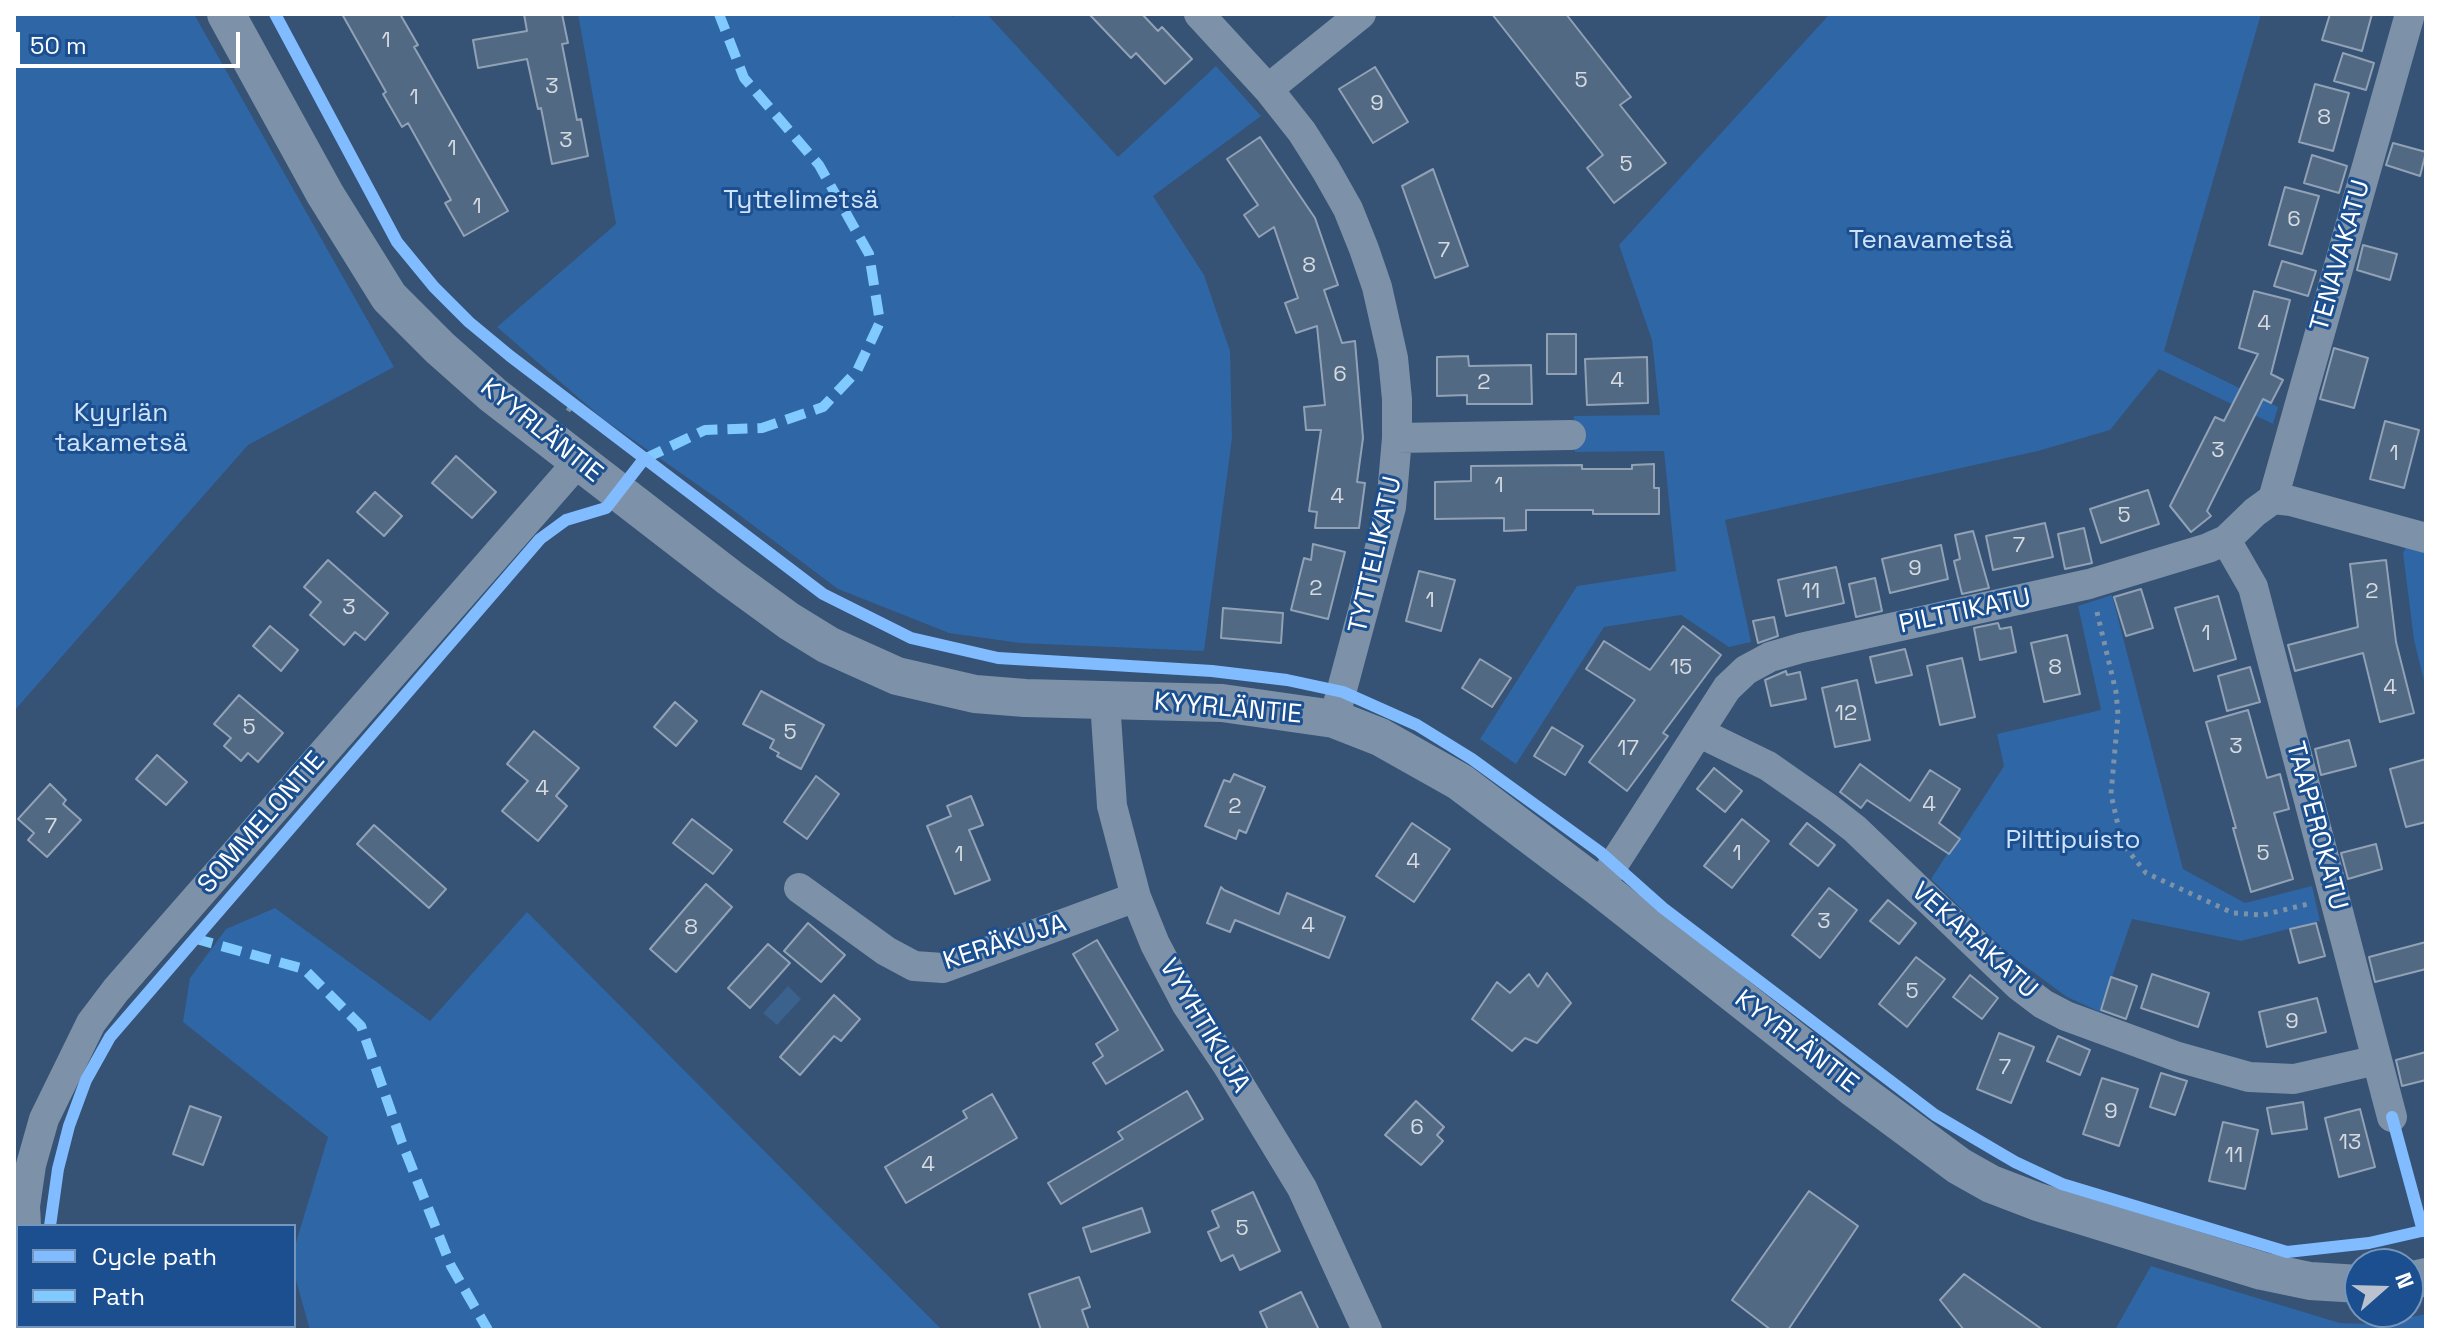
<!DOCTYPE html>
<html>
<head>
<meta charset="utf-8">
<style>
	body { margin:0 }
	#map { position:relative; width:2440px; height:1344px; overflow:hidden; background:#365274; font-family:"Space Grotesk",sans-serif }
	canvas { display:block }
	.frame { position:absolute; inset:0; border:16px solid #fff; pointer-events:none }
	.legend { position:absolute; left:16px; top:1224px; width:280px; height:104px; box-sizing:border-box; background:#1b4f8f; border:2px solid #7695bc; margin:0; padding:10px 14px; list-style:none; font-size:24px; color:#fff }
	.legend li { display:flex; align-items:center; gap:16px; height:40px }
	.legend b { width:40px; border:2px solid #7695bc }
	.north { position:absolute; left:2344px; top:1248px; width:80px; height:80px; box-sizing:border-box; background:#1b4f8f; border:2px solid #7695bc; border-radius:50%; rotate:70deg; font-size:22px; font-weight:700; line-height:32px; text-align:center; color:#fff }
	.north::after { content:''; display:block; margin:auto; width:28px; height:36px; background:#b9c2ce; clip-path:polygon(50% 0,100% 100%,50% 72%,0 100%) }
	.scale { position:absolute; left:16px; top:32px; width:224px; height:36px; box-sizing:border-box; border:4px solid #fff; border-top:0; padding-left:10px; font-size:24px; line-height:28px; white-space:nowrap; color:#fff; -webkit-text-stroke:6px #1b4f8f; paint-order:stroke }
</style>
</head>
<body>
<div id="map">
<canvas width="2440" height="1344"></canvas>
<div class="frame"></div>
<ul class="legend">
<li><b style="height:10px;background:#80bcff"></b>Cycle path</li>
<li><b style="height:10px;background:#80caff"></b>Path</li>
</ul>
<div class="north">N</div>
<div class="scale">50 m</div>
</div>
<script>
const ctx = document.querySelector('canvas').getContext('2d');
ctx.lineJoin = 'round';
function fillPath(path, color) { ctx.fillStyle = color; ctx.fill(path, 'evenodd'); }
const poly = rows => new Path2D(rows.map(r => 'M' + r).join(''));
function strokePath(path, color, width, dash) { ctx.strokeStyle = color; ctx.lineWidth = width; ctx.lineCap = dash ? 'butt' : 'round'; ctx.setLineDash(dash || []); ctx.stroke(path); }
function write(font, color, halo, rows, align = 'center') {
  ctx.font = font + ' "Space Grotesk",sans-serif'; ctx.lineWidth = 6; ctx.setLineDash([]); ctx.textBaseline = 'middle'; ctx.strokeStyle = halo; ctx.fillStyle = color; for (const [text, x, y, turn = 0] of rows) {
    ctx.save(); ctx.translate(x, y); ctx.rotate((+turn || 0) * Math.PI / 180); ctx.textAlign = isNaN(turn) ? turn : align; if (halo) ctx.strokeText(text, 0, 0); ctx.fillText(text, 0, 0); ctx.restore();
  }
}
const green = poly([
	[14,14,194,14,394,367,248,445,14,711],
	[578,14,950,14,953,17,957,14,987,14,1118,157,1216,66,1261,116,1153,196,1204,275,1230,351,1232,438,1204,651,1020,643,949,633,838,589,718,499,603,419,497,327,616,224],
	[1826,14,2261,14,2164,351,2278,407,2273,424,2159,369,2110,430,2038,451,1725,520,1751,642,1729,647,1681,615,1604,627,1516,764,1480,739,1577,586,1676,571,1664,451,1575,452,1574,416,1660,415,1652,340,1619,245,1827,17],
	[2406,547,2426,553,2426,689,2414,640,2403,553],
	[2112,595,2183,869,2245,903,2312,886,2320,921,2241,941,2132,919,2100,1012,2067,997,2006,952,1931,879,2004,766,1997,734,2101,710,2078,606],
	[275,908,430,1021,527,912,942,1330,310,1330,294,1273,294,1249,328,1137,183,1022,190,978,226,929],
	[2151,1266,2340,1323,2376,1324,2426,1314,2426,1330,2115,1330]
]);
const water = poly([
	[788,986,801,999,777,1025,763,1013]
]);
const building = poly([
	[342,14,400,14,418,45,414,47,508,211,464,236,445,203,451,200,408,123,402,127,383,94,386,92,342,14],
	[524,14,562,14,568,43,562,44,577,120,581,119,588,156,552,164,541,108,538,109,527,59,478,68,473,40,527,31,524,14],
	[1089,14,1142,14,1158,31,1162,27,1192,59,1165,84,1136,53,1131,58,1089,14],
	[1492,14,1566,14,1631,97,1620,105,1666,163,1614,203,1587,168,1603,155,1492,14],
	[2330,14,2372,14,2362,51,2322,40,2330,14],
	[2343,53,2374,63,2366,90,2334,81,2343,53],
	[1375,67,1408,122,1373,143,1339,89,1375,67],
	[2315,84,2349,93,2333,151,2299,142,2315,84],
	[1260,137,1315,218,1338,285,1324,290,1342,343,1355,341,1363,438,1357,482,1365,483,1359,528,1315,528,1317,512,1309,511,1321,430,1306,430,1304,407,1325,405,1317,326,1296,333,1285,303,1298,298,1274,227,1259,237,1244,215,1258,205,1227,159,1260,137],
	[2393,143,2426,152,2420,176,2386,165,2393,143],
	[2312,155,2347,166,2339,193,2304,183,2312,155],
	[1433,169,1468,266,1435,278,1402,186,1433,169],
	[2285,187,2319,196,2302,254,2269,245,2285,187],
	[2363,245,2397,254,2390,280,2357,270,2363,245],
	[2282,261,2316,271,2308,296,2274,286,2282,261],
	[2254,291,2290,300,2271,374,2283,380,2271,403,2263,399,2207,511,2211,516,2191,532,2170,506,2215,417,2224,421,2258,354,2239,348,2254,291],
	[1547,334,1576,334,1576,374,1547,374,1547,334],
	[2334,348,2368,358,2354,408,2320,399,2334,348],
	[1468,356,1469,366,1531,365,1532,404,1467,404,1467,395,1437,396,1437,357,1468,356],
	[1647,357,1648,403,1587,405,1585,359,1647,357],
	[2385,421,2419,430,2404,488,2370,479,2385,421],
	[456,456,496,492,472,518,432,483,456,456],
	[1654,464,1654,488,1659,488,1659,514,1593,514,1593,510,1526,510,1526,530,1504,531,1504,518,1435,519,1435,482,1471,481,1471,466,1582,465,1582,469,1632,469,1632,465,1654,464],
	[2148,490,2159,524,2101,543,2090,509,2148,490],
	[375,492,402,516,384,536,357,512,375,492],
	[2045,523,2053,557,1993,570,1986,536,2045,523],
	[2084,528,2092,563,2065,569,2058,534,2084,528],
	[1973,531,1989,588,1962,594,1954,561,1960,559,1955,535,1973,531],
	[1313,544,1345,552,1328,619,1291,610,1304,558,1311,560,1313,544],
	[1941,545,1948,579,1890,593,1882,559,1941,545],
	[328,560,388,613,365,640,355,632,344,645,310,615,321,602,304,587,328,560],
	[2386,560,2396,642,2414,713,2380,722,2363,653,2295,671,2288,645,2358,627,2350,564,2386,560],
	[1836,567,1844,603,1786,616,1778,580,1836,567],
	[1419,571,1455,580,1441,631,1406,621,1419,571],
	[1875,578,1882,611,1856,617,1849,584,1875,578],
	[2141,589,2153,628,2126,636,2114,597,2141,589],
	[2218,596,2236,659,2194,671,2175,608,2218,596],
	[1223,608,1283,613,1281,643,1221,638,1223,608],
	[1774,617,1778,636,1758,643,1753,621,1774,617],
	[1998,623,2000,629,2011,627,2016,652,1980,660,1974,628,1998,623],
	[270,626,298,650,281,671,253,646,270,626],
	[1683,626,1721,655,1663,733,1668,736,1627,791,1589,762,1635,700,1586,669,1604,641,1650,670,1683,626],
	[2067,635,2080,694,2044,702,2031,643,2067,635],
	[1905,649,1912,675,1876,683,1870,657,1905,649],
	[1962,658,1975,717,1940,725,1927,666,1962,658],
	[1480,659,1511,678,1492,707,1462,688,1480,659],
	[2250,667,2260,702,2227,711,2218,676,2250,667],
	[1786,671,1787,675,1800,672,1806,699,1771,706,1765,680,1786,671],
	[1857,680,1870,740,1835,747,1822,688,1857,680],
	[761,691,824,725,801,769,777,756,779,753,770,748,774,740,743,724,761,691],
	[239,695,283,733,258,762,248,753,241,761,224,746,231,738,214,724,239,695],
	[675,702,697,721,676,746,654,727,675,702],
	[2248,710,2267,778,2280,774,2289,809,2274,813,2293,879,2251,892,2233,828,2236,828,2206,722,2248,710],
	[1552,727,1583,746,1565,775,1534,756,1552,727],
	[534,731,579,768,556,796,567,806,538,841,502,811,528,781,507,764,534,731],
	[2349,740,2356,766,2321,775,2315,749,2349,740],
	[157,755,187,782,166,805,136,779,157,755],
	[2426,759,2426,822,2406,827,2390,769,2426,759],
	[1860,764,1910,801,1930,770,1960,789,1939,823,1960,839,1949,854,1867,800,1861,808,1840,792,1860,764],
	[1714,768,1742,791,1725,812,1697,789,1714,768],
	[1234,774,1265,787,1246,833,1239,830,1236,839,1205,826,1224,780,1230,782,1234,774],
	[816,776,839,794,807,839,784,822,816,776],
	[50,784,66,800,63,804,81,820,47,857,28,840,34,833,18,819,50,784],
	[971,796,983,825,969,830,990,880,955,894,927,826,951,816,947,806,971,796],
	[692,819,732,850,713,874,673,843,692,819],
	[1742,819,1769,841,1732,888,1704,866,1742,819],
	[1412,823,1450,849,1414,902,1376,876,1412,823],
	[1807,823,1835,845,1818,866,1790,844,1807,823],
	[374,825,446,889,429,908,357,844,374,825],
	[2376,844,2382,869,2348,879,2341,853,2376,844],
	[706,884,732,907,676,972,650,949,706,884],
	[1221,887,1224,890,1279,914,1287,893,1345,917,1329,958,1235,920,1230,932,1207,923,1221,887],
	[1829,888,1857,910,1820,958,1792,935,1829,888],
	[1888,900,1916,923,1899,944,1870,921,1888,900],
	[808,923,845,955,821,982,784,951,808,923],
	[2316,923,2325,956,2299,963,2290,929,2316,923],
	[1097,940,1163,1050,1106,1084,1093,1063,1103,1056,1096,1044,1118,1030,1073,954,1097,940],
	[2426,942,2426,969,2375,982,2369,957,2426,942],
	[768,944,790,963,750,1008,728,988,768,944],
	[1916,957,1945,979,1907,1027,1879,1004,1916,957],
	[1547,973,1571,1003,1537,1043,1525,1038,1512,1051,1472,1019,1497,982,1510,993,1529,974,1538,987,1547,973],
	[2152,974,2209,993,2198,1027,2141,1008,2152,974],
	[1970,975,1998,998,1982,1019,1953,997,1970,975],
	[2111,977,2137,986,2126,1019,2101,1010,2111,977],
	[834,995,860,1019,841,1041,834,1036,800,1075,780,1057,834,995],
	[2317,998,2326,1032,2267,1047,2259,1012,2317,998],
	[1999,1033,2034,1047,2011,1103,1977,1089,1999,1033],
	[2058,1036,2090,1050,2080,1075,2047,1061,2058,1036],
	[2426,1052,2426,1080,2402,1086,2396,1060,2426,1052],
	[2161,1073,2187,1081,2175,1115,2150,1107,2161,1073],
	[2102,1078,2138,1089,2119,1146,2083,1134,2102,1078],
	[1187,1091,1203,1119,1061,1204,1048,1183,1123,1139,1118,1132,1187,1091],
	[992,1094,1017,1138,906,1203,885,1167,967,1118,963,1111,992,1094],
	[1416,1101,1444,1127,1437,1135,1443,1141,1421,1165,1385,1135,1416,1101],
	[2303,1102,2307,1129,2272,1134,2267,1108,2303,1102],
	[190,1106,221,1117,203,1165,173,1154,190,1106],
	[2360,1109,2375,1167,2339,1177,2325,1118,2360,1109],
	[2223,1122,2258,1130,2245,1189,2209,1181,2223,1122],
	[1809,1191,1858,1226,1788,1330,1771,1330,1732,1300,1809,1191],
	[1253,1192,1280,1251,1240,1270,1233,1255,1221,1261,1208,1232,1219,1227,1212,1211,1253,1192],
	[1142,1208,1150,1232,1091,1252,1083,1228,1142,1208],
	[1964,1274,2043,1330,1964,1330,1940,1300,1964,1274],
	[1079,1277,1090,1307,1082,1310,1089,1330,1041,1330,1029,1294,1079,1277],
	[1301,1292,1319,1330,1268,1330,1260,1312,1301,1292]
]);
const path = poly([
	[568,411,573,403],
	[2097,612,2116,692,2118,715,2111,794,2122,843,2146,873,2233,913,2263,915,2308,904]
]);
const minor = poly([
	[1199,14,1268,89,1302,132,1326,170,1348,209,1364,249,1377,287,1393,358,1397,399,1397,438,1391,507,1334,719],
	[1268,89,1361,14],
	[1397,438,1571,435],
	[2273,499,2410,14],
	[2226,540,2253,587,2392,1117],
	[1105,701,1112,806,1136,897,1155,944,1187,1005,1228,1066,1302,1188,1367,1330],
	[1700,733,1768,766,1828,808,1855,829,2018,985,2043,1004,2066,1016,2178,1057,2249,1077,2294,1079,2377,1060],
	[1599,887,1727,688,1746,670,1770,657,1801,648,2089,584,2208,548,2226,540,2255,512,2273,499,2291,501,2426,538],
	[799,888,886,951,914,966,943,968,1136,897],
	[26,1226,25,1206,31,1165,44,1119,91,1023,116,990,578,462],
	[33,1326,34,1330]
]);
const tertiary = poly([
	[226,14,325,194,389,297,440,348,493,395,730,578,789,621,828,645,897,676,975,694,1025,698,1222,703,1334,719,1380,737,1460,782,1599,887,1855,1089,1959,1166,1991,1184,2038,1202,2262,1271,2310,1281,2360,1284],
	[2408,1281,2426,1277]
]);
const quiet = poly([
	[644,459,705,430,762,428,823,407,857,371,880,322,869,254,819,165,744,78,719,14],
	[193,938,304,969,361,1026,401,1140,451,1266,488,1330]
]);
const cycleway = poly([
	[275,14,397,242,434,287,469,322,510,356,823,594,911,638,998,658,1212,671,1287,680,1343,692,1417,725,1472,759,1600,852,1663,908,1935,1115,2015,1162,2062,1184,2287,1252,2369,1243,2426,1230],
	[2392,1117,2423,1231],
	[50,1226,58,1169,69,1126,86,1080,110,1037,540,539,566,520,606,508,644,459]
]);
const numberNames = [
	["1",386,41],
	["5",1581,81],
	["3",552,87],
	["1",414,98],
	["9",1377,104],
	["8",2324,118],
	["3",566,141],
	["1",452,149],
	["5",1626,165],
	["1",477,207],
	["6",2294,220],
	["7",1444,251],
	["8",1309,266],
	["4",2264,324],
	["6",1340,375],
	["4",1617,381],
	["2",1484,383],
	["3",2218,451],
	["1",2394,454],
	["1",1499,486],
	["4",1337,497],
	["5",2124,516],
	["7",2019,546],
	["9",1915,569],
	["2",1316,589],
	["11",1811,592],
	["2",2372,592],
	["1",1430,601],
	["3",349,608],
	["1",2206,634],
	["15",1681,668],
	["8",2055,668],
	["4",2390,688],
	["12",1846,714],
	["5",249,728],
	["5",790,733],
	["3",2236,747],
	["17",1628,749],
	["4",542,789],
	["4",1929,805],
	["2",1235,807],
	["7",51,827],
	["1",1737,854],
	["5",2263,854],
	["1",959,855],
	["4",1413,862],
	["3",1824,922],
	["4",1308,926],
	["8",691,928],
	["5",1912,992],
	["9",2292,1022],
	["7",2005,1068],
	["9",2111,1112],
	["6",1417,1128],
	["13",2350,1143],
	["11",2234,1156],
	["4",928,1165],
	["5",1242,1229]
];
const parkNames = [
	["Tyttelimetsä",801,201],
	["Tenavametsä",1931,241],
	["Kyyrlän",121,414],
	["takametsä",121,444],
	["Pilttipuisto",2073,841]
];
const streetNames = [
	["TENAVAKATU",2341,256,-74],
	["KYYRLÄNTIE",541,431,39],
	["TYTTELIKATU",1376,555,-77],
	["PILTTIKATU",1965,612,-12],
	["KYYRLÄNTIE",1228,709,5],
	["SOMMELONTIE",262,823,-49],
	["TAAPEROKATU",2316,826,75],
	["VEKARAKATU",1974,941,42],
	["KERÄKUJA",1005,943,-18],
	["VYYHTIKUJA",1204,1026,59],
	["KYYRLÄNTIE",1796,1042,38]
];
fillPath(green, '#2f66a5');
fillPath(water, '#3b618d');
fillPath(building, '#526984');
strokePath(building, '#92a2b6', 2);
strokePath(path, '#7d92a8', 5, [4, 6]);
strokePath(minor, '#7d92a8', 30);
strokePath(tertiary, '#7d92a8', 38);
strokePath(quiet, '#80caff', 10, [20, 10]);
strokePath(cycleway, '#80bcff', 12);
write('22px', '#d4dae0', null, numberNames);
write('26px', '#cfe3fa', '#1b4f8f', parkNames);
write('26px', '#fff', '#1b4f8f', streetNames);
</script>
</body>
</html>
